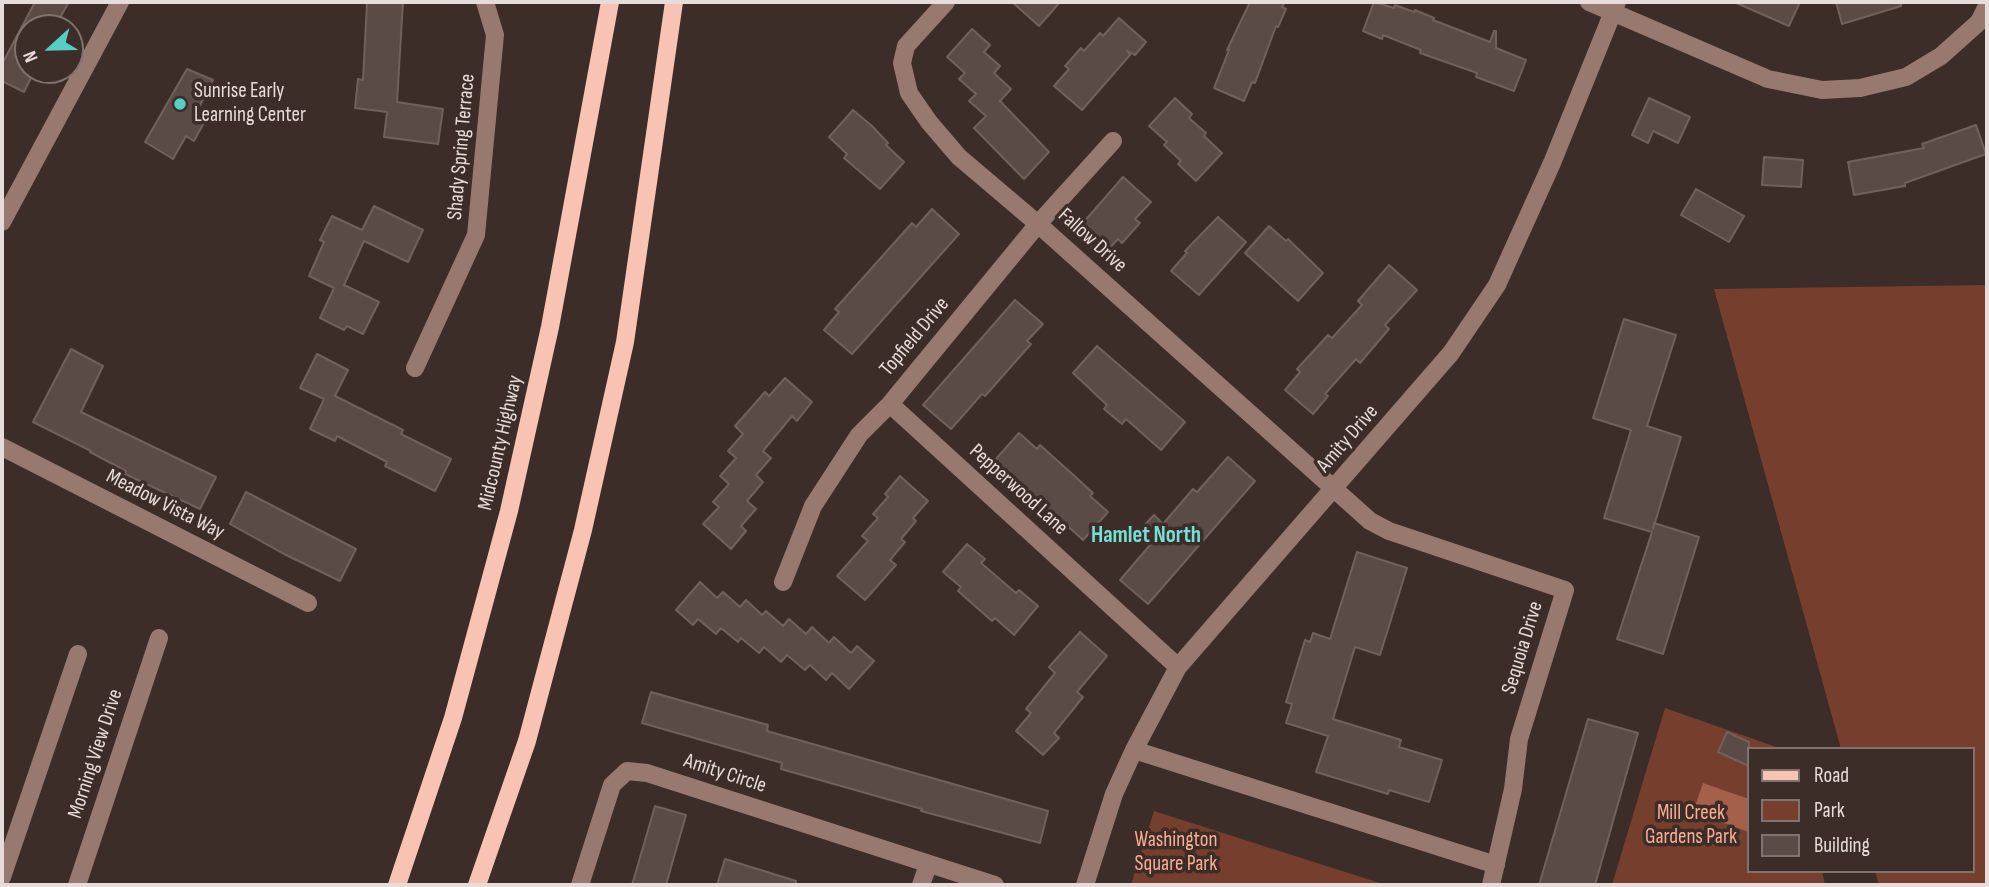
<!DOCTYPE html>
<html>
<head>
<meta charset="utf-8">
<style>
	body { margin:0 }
	#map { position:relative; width:1989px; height:887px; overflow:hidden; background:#3c2d28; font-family:"Sofia Sans Condensed",sans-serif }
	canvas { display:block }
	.frame { position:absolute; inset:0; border:4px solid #e6dcd9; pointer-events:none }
	.legend { position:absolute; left:1747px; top:747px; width:228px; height:126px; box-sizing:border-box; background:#3c2d28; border:2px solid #80736f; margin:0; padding:9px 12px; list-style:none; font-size:21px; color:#e6dcd9 }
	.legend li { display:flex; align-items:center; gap:14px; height:35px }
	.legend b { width:35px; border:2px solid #80736f }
	.north { position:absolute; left:14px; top:14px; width:70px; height:70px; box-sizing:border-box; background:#3c2d28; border:2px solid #80736f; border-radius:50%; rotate:248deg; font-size:19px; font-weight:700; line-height:28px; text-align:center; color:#e6dcd9 }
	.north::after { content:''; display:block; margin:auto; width:24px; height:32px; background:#55cec5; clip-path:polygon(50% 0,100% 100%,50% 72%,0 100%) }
</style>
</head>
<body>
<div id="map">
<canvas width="1989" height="887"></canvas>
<div class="frame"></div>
<ul class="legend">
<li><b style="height:9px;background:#f8c3b3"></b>Road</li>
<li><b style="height:19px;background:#763f2d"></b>Park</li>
<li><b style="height:19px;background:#5b4b46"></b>Building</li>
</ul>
<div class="north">N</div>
</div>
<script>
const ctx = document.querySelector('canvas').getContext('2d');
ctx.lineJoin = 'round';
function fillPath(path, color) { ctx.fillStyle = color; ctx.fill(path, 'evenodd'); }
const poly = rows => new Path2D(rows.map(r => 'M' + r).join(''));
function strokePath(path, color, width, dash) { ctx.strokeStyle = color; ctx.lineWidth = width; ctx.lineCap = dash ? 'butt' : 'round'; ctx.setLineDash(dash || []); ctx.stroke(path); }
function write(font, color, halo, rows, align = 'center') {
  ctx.font = font + ' "Sofia Sans Condensed",sans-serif'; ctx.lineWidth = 7; ctx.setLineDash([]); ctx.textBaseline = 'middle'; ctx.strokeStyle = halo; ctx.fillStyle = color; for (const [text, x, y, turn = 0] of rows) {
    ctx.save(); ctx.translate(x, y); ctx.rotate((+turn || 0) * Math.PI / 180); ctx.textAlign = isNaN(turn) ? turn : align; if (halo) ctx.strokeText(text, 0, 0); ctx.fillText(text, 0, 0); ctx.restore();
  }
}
const green = poly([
	[1987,285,1987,885,1879,885,1875,871,1973,871,1973,749,1841,749,1714,289],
	[1665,708,1782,749,1749,749,1749,871,1822,871,1825,885,1612,885],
	[1154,811,1386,885,1131,885]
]);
const water = poly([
	[1703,783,1749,799,1749,832,1693,812]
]);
const building = poly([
	[35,2,69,2,54,28,28,28,28,70,35,70,24,92,2,81,2,64,35,2],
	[367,2,403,2,397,102,443,109,438,144,384,137,387,112,355,108,358,79,363,80,367,2],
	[1012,2,1060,2,1039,26,1012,2],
	[1250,2,1285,2,1282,7,1286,9,1278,27,1276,26,1255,83,1252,82,1244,101,1214,88,1229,50,1227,50,1250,2],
	[1374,2,1394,8,1395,5,1414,12,1415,10,1434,18,1433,20,1490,42,1494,31,1496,31,1496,48,1526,60,1514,91,1476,77,1477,73,1420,53,1421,50,1383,35,1382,39,1363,31,1374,2],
	[1734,2,1800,2,1789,26,1734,2],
	[1836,2,1901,2,1901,6,1842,24,1836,2],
	[1119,18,1146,42,1135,55,1127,51,1130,55,1082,110,1054,86,1069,69,1065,66,1081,48,1084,51,1100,33,1103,36,1119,18],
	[972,29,990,45,984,52,1000,66,994,73,1011,89,1000,101,1049,152,1024,179,974,128,986,116,969,101,976,94,959,79,965,73,947,57,972,29],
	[187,69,213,80,196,113,206,119,194,141,186,136,173,159,145,142,187,69],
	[1175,98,1192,114,1189,118,1206,133,1204,136,1222,153,1196,181,1178,164,1181,161,1164,145,1167,142,1149,126,1175,98],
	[1649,98,1690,117,1678,143,1653,131,1648,143,1632,135,1649,98],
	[853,110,872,126,888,143,886,145,904,162,880,189,844,158,847,154,829,137,853,110],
	[1976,125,1986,154,1905,183,1905,186,1854,195,1848,162,1924,148,1922,144,1976,125],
	[1764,157,1803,160,1801,187,1762,185,1764,157],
	[1123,177,1151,202,1135,219,1140,223,1122,243,1118,239,1102,256,1075,232,1123,177],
	[1696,189,1744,216,1729,242,1681,215,1696,189],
	[374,206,423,230,408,262,364,241,344,285,379,302,363,334,347,326,344,330,320,318,334,288,309,276,324,242,320,240,332,216,362,230,374,206],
	[932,209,959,234,852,354,824,330,839,312,835,309,912,223,916,227,932,209],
	[1218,217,1246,242,1199,295,1171,271,1187,253,1185,251,1218,217],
	[1269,226,1286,241,1288,239,1323,273,1298,301,1245,253,1269,226],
	[1389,265,1417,290,1385,325,1389,329,1360,363,1356,359,1325,394,1328,396,1313,414,1285,390,1300,372,1297,369,1328,335,1332,338,1362,305,1358,301,1389,265],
	[1015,300,1043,324,1027,341,1031,344,985,396,982,394,951,429,923,405,1015,300],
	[1624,319,1676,335,1647,426,1681,437,1653,529,1654,523,1699,537,1663,654,1617,639,1652,532,1604,518,1631,430,1593,418,1624,319],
	[1097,346,1185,422,1161,450,1126,419,1122,424,1104,409,1107,405,1073,373,1097,346],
	[71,349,103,366,81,412,216,477,200,509,125,474,126,471,90,452,91,451,33,422,71,349],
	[317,354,348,370,335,396,403,430,401,434,451,459,435,491,385,466,387,462,337,436,335,441,310,429,324,399,300,388,317,354],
	[785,378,812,402,797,421,792,416,763,451,771,458,756,475,763,482,747,501,756,509,741,526,746,531,731,549,703,524,719,507,713,502,729,484,720,476,736,458,728,451,743,434,735,426,765,392,769,396,785,378],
	[1019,433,1037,449,1040,445,1069,471,1093,493,1090,496,1108,512,1083,540,995,460,1019,433],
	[1228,457,1255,481,1148,604,1120,580,1151,544,1139,531,1154,515,1163,524,1193,489,1197,492,1228,457],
	[900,476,928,501,913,518,916,521,901,539,905,542,890,560,896,565,865,600,837,576,868,541,862,536,878,518,873,514,888,497,885,494,900,476],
	[246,492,356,549,340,581,284,554,230,524,246,492],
	[967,544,985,559,981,563,1016,593,1019,590,1038,606,1014,635,995,618,992,621,958,591,961,587,943,572,967,544],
	[1357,552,1407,568,1380,655,1355,647,1333,719,1401,740,1399,747,1442,760,1429,802,1389,790,1388,794,1316,772,1328,736,1286,723,1292,704,1286,702,1305,640,1310,642,1313,633,1330,639,1357,552],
	[700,582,717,598,723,592,740,607,746,600,762,615,766,611,783,626,789,619,806,634,812,627,829,643,834,637,851,653,857,646,874,661,849,689,832,673,826,680,810,665,805,670,787,655,781,662,764,647,759,653,741,638,738,642,721,628,716,634,698,619,693,625,676,610,700,582],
	[1080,632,1107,656,1077,692,1083,697,1054,733,1059,738,1043,755,1016,731,1031,713,1026,709,1055,673,1049,667,1080,632],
	[651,692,768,725,767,731,1048,811,1040,843,921,811,922,809,781,769,782,763,642,723,651,692],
	[1588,719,1638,733,1595,885,1539,885,1588,719],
	[1727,732,1749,742,1749,766,1718,752,1727,732],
	[655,806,686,815,666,885,632,885,655,806],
	[725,859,796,881,796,885,717,885,725,859]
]);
const minor = poly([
	[946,2,906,46,902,63,909,93,929,122,959,157,1038,224,1370,521,1389,531,1565,590,1519,739,1513,789,1491,885],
	[1589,2,1768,79,1822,90,1860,88,1906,77,1941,56,1979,22,1987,6],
	[2,222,120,2],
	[415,368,476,235,495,35,485,2],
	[890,404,1178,667],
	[2,447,308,603],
	[783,582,813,506,859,435,890,404,1038,224,1113,141],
	[1134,750,1496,865],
	[2,877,78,654],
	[77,885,159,638],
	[580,885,612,785,627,771,647,773,995,885],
	[921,885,928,865],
	[1085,885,1114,794,1134,750,1178,667,1451,353,1497,285,1552,163,1617,2]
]);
const major = poly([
	[397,885,453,718,509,511,550,327,610,2],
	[477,885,527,741,583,530,625,342,674,2]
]);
const markers = [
	[180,104,7,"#55cec5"]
];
const poiNames = [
	["Sunrise Early",194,92],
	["Learning Center",194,116]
];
const streetNames = [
	["Shady Spring Terrace",462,147,-85],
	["Fallow Drive",1092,241,42],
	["Topfield Drive",915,337,-50],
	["Amity Drive",1348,439,-49],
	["Midcounty Highway",501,443,-77],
	["Pepperwood Lane",1018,490,42],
	["Meadow Vista Way",165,505,27],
	["Sequoia Drive",1523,648,-73],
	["Morning View Drive",96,754,-72],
	["Amity Circle",725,774,18]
];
const parkNames = [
	["Mill Creek",1691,814],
	["Gardens Park",1691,838],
	["Washington",1176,841],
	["Square Park",1176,865]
];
const neighbourhoodNames = [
	["Hamlet North",1146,536]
];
fillPath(green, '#763f2d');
fillPath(water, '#a4604a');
fillPath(building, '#5b4b46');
strokePath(building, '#71605b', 2);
strokePath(minor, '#98796f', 18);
strokePath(major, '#f8c3b3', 18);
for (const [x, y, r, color] of markers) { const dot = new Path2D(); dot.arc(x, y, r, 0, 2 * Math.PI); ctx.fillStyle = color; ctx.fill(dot); strokePath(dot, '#3c2d28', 2.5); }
write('21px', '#e6dcd9', '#3c2d28', poiNames, 'left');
write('21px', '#e6dcd9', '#3c2d28', streetNames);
write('21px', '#fcad94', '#3c2d28', parkNames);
write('bold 23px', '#76e0d8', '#3c2d28', neighbourhoodNames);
</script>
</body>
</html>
